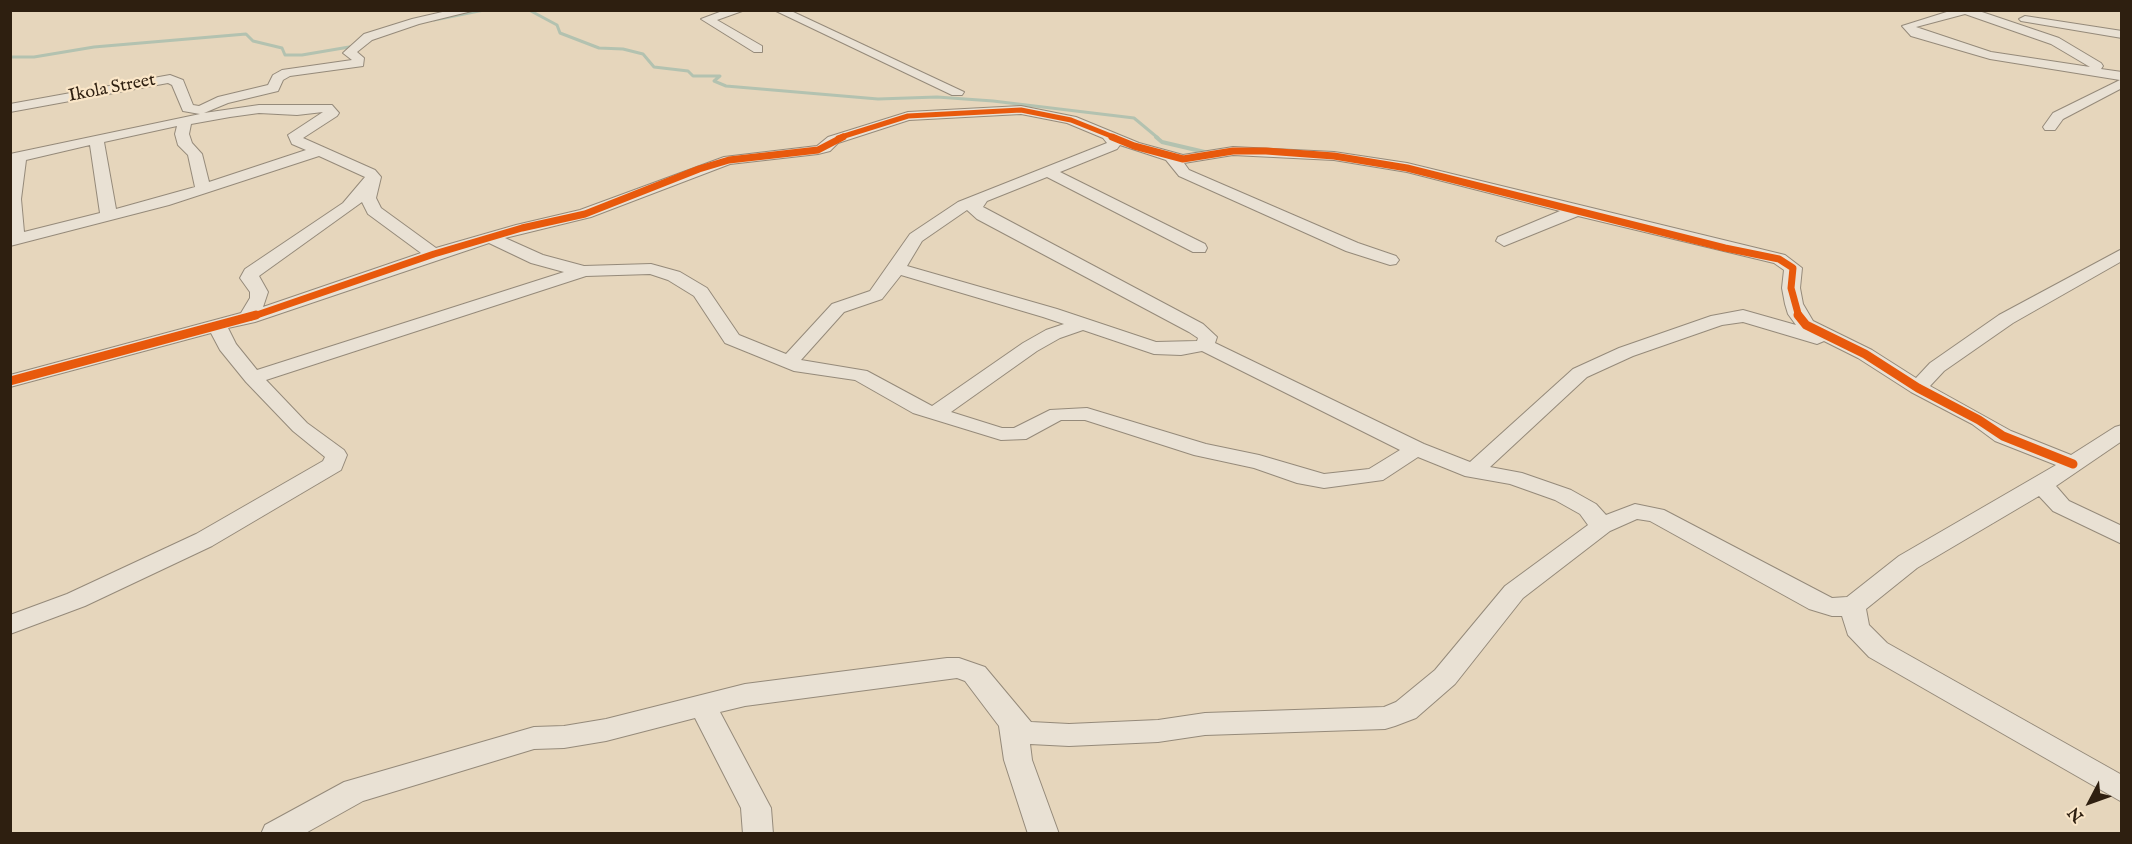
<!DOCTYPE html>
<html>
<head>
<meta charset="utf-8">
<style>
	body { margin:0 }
	#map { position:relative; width:2132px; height:844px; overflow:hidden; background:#e6d6bc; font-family:"IM FELL English",serif }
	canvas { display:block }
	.frame { position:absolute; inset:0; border:12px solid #2e1f10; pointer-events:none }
	.north { position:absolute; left:2060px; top:772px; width:60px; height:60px; -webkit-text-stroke:4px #fae6c8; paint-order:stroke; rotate:229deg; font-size:16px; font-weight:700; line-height:24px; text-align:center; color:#2e1f10 }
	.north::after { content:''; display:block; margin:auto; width:21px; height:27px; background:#2e1f10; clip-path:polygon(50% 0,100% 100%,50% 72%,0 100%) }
</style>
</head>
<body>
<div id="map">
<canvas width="2132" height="844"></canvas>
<div class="frame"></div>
<div class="north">N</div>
</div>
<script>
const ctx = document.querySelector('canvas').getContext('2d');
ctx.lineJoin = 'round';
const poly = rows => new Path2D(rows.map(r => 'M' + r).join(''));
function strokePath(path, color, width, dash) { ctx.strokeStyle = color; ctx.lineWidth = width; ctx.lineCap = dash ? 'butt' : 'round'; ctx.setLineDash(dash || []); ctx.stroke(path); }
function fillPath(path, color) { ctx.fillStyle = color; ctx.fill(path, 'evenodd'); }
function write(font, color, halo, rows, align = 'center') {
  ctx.font = font + ' "IM FELL English",serif'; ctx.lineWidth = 4.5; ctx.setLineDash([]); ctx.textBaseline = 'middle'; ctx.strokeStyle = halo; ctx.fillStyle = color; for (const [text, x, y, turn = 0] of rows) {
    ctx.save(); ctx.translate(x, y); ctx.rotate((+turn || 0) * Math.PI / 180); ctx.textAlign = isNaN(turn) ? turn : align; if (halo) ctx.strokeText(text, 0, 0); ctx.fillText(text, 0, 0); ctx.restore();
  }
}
const streamFar1 = poly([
	[529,10,557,25,560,33,599,48,623,49,643,54,654,67,688,71,693,76,720,76,714,81,726,86,878,99,937,97,993,101,1134,118,1158,138],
	[434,20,484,10],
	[10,57,34,57,94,47,246,34,253,41,282,48,285,55,302,55,355,46]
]);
const stream = poly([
	[1156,137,1162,142,1209,153]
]);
const minor = poly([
	[451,10,476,10,419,24,372,40,357,52,364,58,363,66,290,76,283,80,278,91,228,103,204,113,259,105,332,105,339,113,337,116,303,138,375,170,381,177,376,198,381,208,436,248,516,225,580,210,724,157,817,146,828,137,908,112,1021,106,1076,117,1139,143,1183,155,1233,147,1334,152,1407,163,1785,255,1802,268,1800,288,1803,304,1813,321,1872,350,1916,378,1930,363,1999,315,2122,249,2122,261,2013,323,1944,371,1930,386,2011,431,2071,455,2115,427,2122,425,2122,441,2056,486,2069,501,2122,526,2122,544,2053,511,2039,496,1917,568,1866,609,1869,625,1887,643,2122,775,2122,802,1869,657,1848,635,1842,616,1832,616,1809,609,1650,521,1637,519,1610,531,1523,598,1455,684,1416,718,1395,726,1385,729,1205,735,1158,742,1069,746,1030,744,1032,760,1059,834,1028,834,1004,760,999,726,965,681,957,678,745,706,720,712,771,808,773,834,743,834,741,808,695,718,606,741,564,748,534,749,363,801,304,834,261,834,265,825,344,782,534,727,564,726,606,719,745,684,947,658,959,658,985,667,1031,722,1069,724,1158,720,1205,713,1384,707,1396,702,1435,670,1505,586,1588,525,1580,514,1555,500,1510,484,1465,476,1418,457,1383,480,1324,488,1297,483,1254,468,1194,455,1085,420,1061,420,1026,439,1001,440,913,413,855,380,794,371,725,343,694,296,668,280,650,274,586,276,266,380,307,423,344,450,347,455,341,470,212,546,85,606,10,634,10,615,67,594,196,534,323,461,325,457,293,431,246,382,220,350,211,333,10,387,10,375,241,313,250,298,250,292,240,278,245,269,343,203,365,177,319,156,169,205,10,246,10,154,200,114,183,111,172,85,168,83,10,112,10,104,170,75,183,80,193,105,199,106,218,97,268,85,273,75,282,70,352,60,343,53,364,34,412,19,451,10],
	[323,112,288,135,292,144,306,150,209,182,202,154,192,143,189,134,191,124,230,117,259,113,297,115,323,112],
	[1021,114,1067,123,1103,138,1107,143,958,202,910,234,870,291,832,304,786,354,739,335,707,288,680,272,651,264,584,266,543,255,505,238,591,217,730,164,818,154,830,151,838,143,909,120,1021,114],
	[177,126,175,134,178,145,188,155,195,187,116,209,104,142,177,126],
	[90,145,100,213,24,232,21,199,26,160,90,145],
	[1120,145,1166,160,1179,176,1346,251,1390,265,1396,264,1399,260,1396,256,1358,243,1189,170,1184,163,1233,155,1334,160,1407,172,1560,211,1498,237,1496,241,1504,246,1578,216,1774,263,1784,270,1782,288,1785,304,1788,314,1796,325,1743,310,1711,316,1619,348,1573,369,1470,462,1424,444,1215,343,1217,337,1203,324,983,207,987,201,1047,177,1193,252,1205,252,1207,248,1205,244,1060,172,1117,149,1120,145],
	[362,202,368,214,421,253,263,307,268,292,259,276,362,202],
	[967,210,977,219,1189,332,1198,338,1197,341,1156,342,1057,309,907,266,922,241,967,210],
	[489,243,531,263,564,272,257,370,236,344,228,328,255,322,489,243],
	[901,275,1043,317,1064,324,1046,330,1023,343,932,406,867,371,801,360,844,312,882,299,901,275],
	[1743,322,1817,344,1824,341,1858,358,1911,392,1972,424,1995,441,2056,465,1899,556,1847,597,1832,598,1664,510,1635,504,1606,515,1596,504,1571,490,1522,473,1490,467,1587,377,1633,356,1722,325,1743,322],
	[1083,330,1154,354,1181,355,1202,351,1400,450,1369,469,1324,474,1259,455,1206,444,1087,408,1050,410,1014,428,1002,428,951,412,1037,351,1060,338,1083,330],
	[725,10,745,10,717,20,762,46,762,52,754,52,701,19,725,10],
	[774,10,789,10,964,92,962,95,952,95,774,10],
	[1953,10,1976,10,2059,38,2101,63,2103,66,2101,69,2122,72,2122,88,2063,119,2055,130,2045,130,2043,127,2053,113,2120,80,1990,59,1911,36,1902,26,1953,10],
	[1965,14,2051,44,2090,67,1991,52,1916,27,1965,14],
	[2025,16,2122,31,2122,38,2021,21,2019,19,2025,16]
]);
const cyclewayFar2 = poly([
	[838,138,908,116,1021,110,1071,120,1116,138]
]);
const cyclewayFar1 = poly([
	[1112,137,1134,146,1183,159,1233,151,1266,151,1334,156,1407,168,1725,248,1779,259,1793,268,1791,288,1799,317],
	[251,317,434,254,522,228,585,214,699,169,729,160,818,150,843,137]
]);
const cycleway = poly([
	[1798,315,1806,325,1865,354,1918,388,1979,420,2003,436,2073,464],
	[10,381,256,315]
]);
const farStreetnames = [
	["Ikola Street",112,89,-11]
];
strokePath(streamFar1, '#b3c2b0', 3);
strokePath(stream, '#b3c2b0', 4);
strokePath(minor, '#958a7a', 2);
fillPath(minor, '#e9e1d4');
strokePath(cyclewayFar2, '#e8590c', 5);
strokePath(cyclewayFar1, '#e8590c', 7);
strokePath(cycleway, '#e8590c', 9);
write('18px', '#2e1f10', '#fae6c8', farStreetnames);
</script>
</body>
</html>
